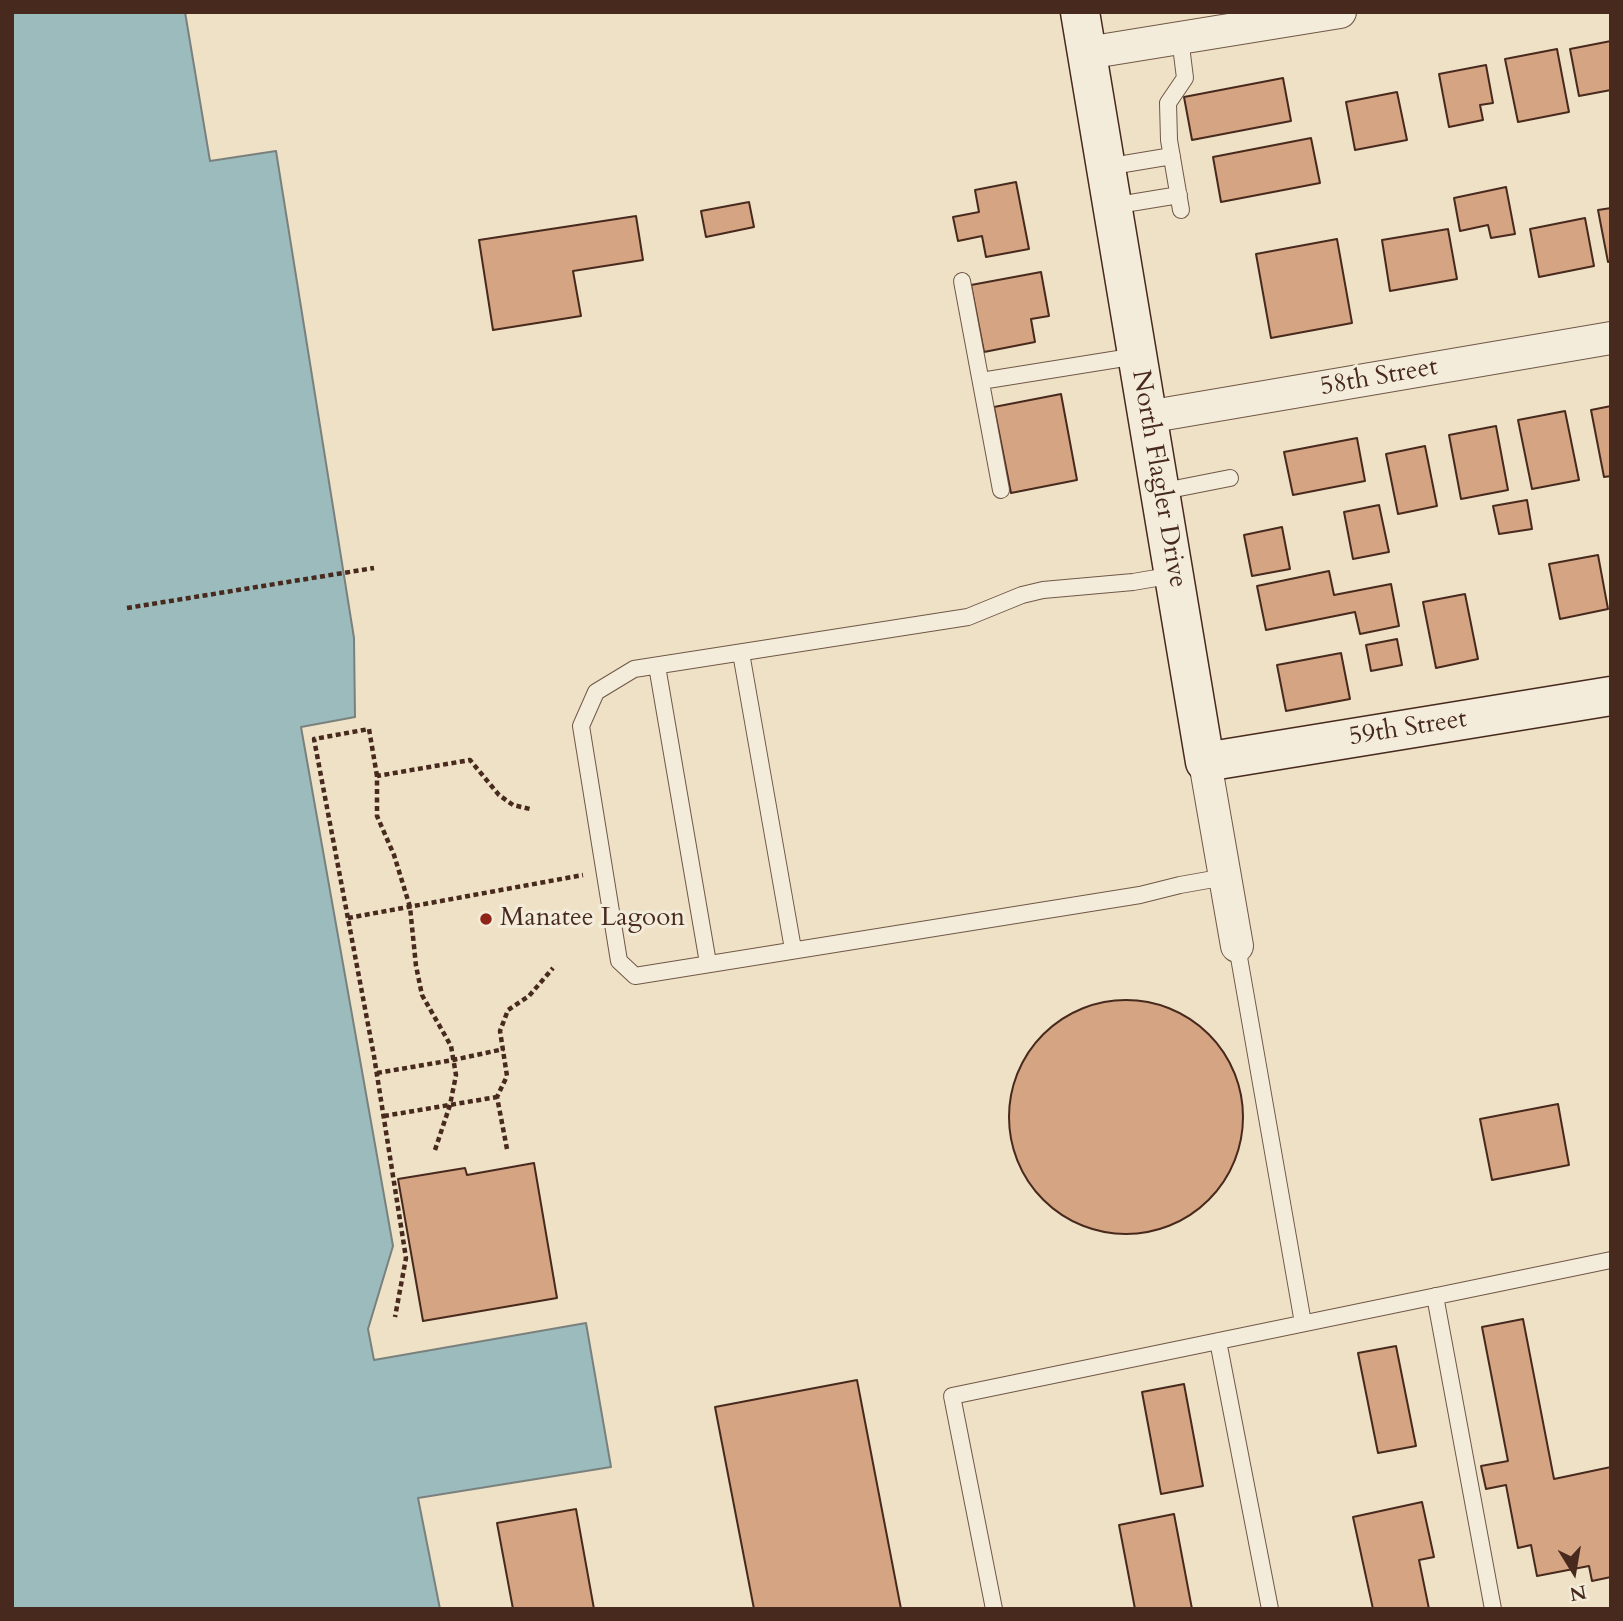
<!DOCTYPE html>
<html>
<head>
<meta charset="utf-8">
<style>
	body { margin:0 }
	#map { position:relative; width:1623px; height:1621px; overflow:hidden; background:#eee1c6; font-family:Cardo,serif }
	canvas { display:block }
	.frame { position:absolute; inset:0; border:14px solid #47291d; pointer-events:none }
	.north { position:absolute; left:1539px; top:1537px; width:70px; height:70px; -webkit-text-stroke:5px #f4ecda; paint-order:stroke; rotate:169deg; font-size:19px; font-weight:700; line-height:28px; text-align:center; color:#47291d }
	.north::after { content:''; display:block; margin:auto; width:24px; height:32px; background:#47291d; clip-path:polygon(50% 0,100% 100%,50% 72%,0 100%) }
</style>
</head>
<body>
<div id="map">
<canvas width="1623" height="1621"></canvas>
<div class="frame"></div>
<div class="north">N</div>
</div>
<script>
const ctx = document.querySelector('canvas').getContext('2d');
ctx.lineJoin = 'round';
function fillPath(path, color) { ctx.fillStyle = color; ctx.fill(path, 'evenodd'); }
const poly = rows => new Path2D(rows.map(r => 'M' + r).join(''));
function strokePath(path, color, width, dash) { ctx.strokeStyle = color; ctx.lineWidth = width; ctx.lineCap = dash ? 'butt' : 'round'; ctx.setLineDash(dash || []); ctx.stroke(path); }
function write(font, color, halo, rows, align = 'center') {
  ctx.font = font + ' Cardo,serif'; ctx.lineWidth = 6; ctx.setLineDash([]); ctx.textBaseline = 'middle'; ctx.strokeStyle = halo; ctx.fillStyle = color; for (const [text, x, y, turn = 0] of rows) {
    ctx.save(); ctx.translate(x, y); ctx.rotate((+turn || 0) * Math.PI / 180); ctx.textAlign = isNaN(turn) ? turn : align; if (halo) ctx.strokeText(text, 0, 0); ctx.fillText(text, 0, 0); ctx.restore();
  }
}
const water = poly([
	[12,12,185,12,210,161,276,151,354,638,355,717,301,727,393,1246,368,1329,374,1360,586,1323,611,1467,418,1498,440,1609,12,1609,12,12]
]);
const building = poly([
	[1611,41,1611,90,1579,96,1570,49,1611,41],
	[1557,49,1569,112,1518,122,1505,59,1557,49],
	[1486,65,1493,103,1480,105,1483,120,1449,127,1439,74,1486,65],
	[1283,78,1291,121,1192,140,1184,97,1283,78],
	[1397,92,1407,140,1355,150,1346,102,1397,92],
	[1311,138,1320,183,1221,202,1213,157,1311,138],
	[1016,182,1029,249,986,257,982,236,958,241,953,217,979,212,975,190,1016,182],
	[1506,187,1515,234,1491,238,1488,225,1460,231,1454,198,1506,187],
	[749,202,754,227,706,237,701,211,749,202],
	[1611,208,1611,261,1608,262,1598,210,1611,208],
	[636,216,643,260,573,271,581,316,493,330,479,240,636,216],
	[1585,218,1594,266,1539,277,1530,229,1585,218],
	[1448,229,1457,279,1390,291,1382,240,1448,229],
	[1337,239,1352,323,1271,338,1256,254,1337,239],
	[1041,272,1049,316,1031,319,1035,342,984,352,971,285,1041,272],
	[1061,394,1077,480,1011,493,994,407,1061,394],
	[1611,406,1611,476,1604,477,1591,410,1611,406],
	[1565,411,1579,480,1532,489,1518,420,1565,411],
	[1496,426,1508,490,1461,499,1449,435,1496,426],
	[1357,438,1365,481,1293,495,1284,452,1357,438],
	[1425,446,1437,506,1398,514,1386,454,1425,446],
	[1527,500,1532,529,1499,534,1493,506,1527,500],
	[1379,505,1389,552,1353,559,1344,512,1379,505],
	[1282,527,1290,569,1252,576,1244,535,1282,527],
	[1598,555,1608,609,1560,619,1549,564,1598,555],
	[1329,571,1334,595,1391,584,1399,626,1360,634,1355,612,1266,630,1257,586,1329,571],
	[1465,594,1478,659,1436,668,1423,602,1465,594],
	[1397,639,1402,665,1371,671,1366,645,1397,639],
	[1341,653,1350,699,1286,711,1277,665,1341,653],
	'1009 1117a117 117 0 1 1 234 0a117 117 0 1 1-234 0Z',
	[1558,1104,1569,1165,1492,1180,1480,1119,1558,1104],
	[534,1163,557,1298,423,1321,398,1179,465,1168,467,1175,534,1163],
	[1523,1319,1554,1479,1611,1467,1611,1577,1592,1581,1589,1566,1537,1576,1531,1545,1518,1548,1506,1485,1486,1489,1481,1466,1508,1461,1482,1327,1523,1319],
	[1396,1346,1416,1446,1378,1453,1358,1353,1396,1346],
	[857,1380,901,1609,754,1609,715,1407,857,1380],
	[1184,1384,1203,1486,1161,1494,1142,1392,1184,1384],
	[1422,1502,1434,1557,1419,1560,1429,1609,1373,1609,1353,1517,1422,1502],
	[576,1509,594,1609,513,1609,497,1523,576,1509],
	[1174,1514,1192,1609,1135,1609,1119,1525,1174,1514]
]);
const path = poly([
	[127,608,374,568],
	[377,776,369,729,314,739,374,1056,406,1258,395,1317],
	[348,918,583,875],
	[377,1073,453,1060,504,1049],
	[384,1116,497,1097],
	[507,1149,497,1097,507,1076,500,1031,508,1010,529,996,553,968],
	[435,1150,450,1105,456,1075,451,1046,422,995,416,966,410,907,394,855,377,816,377,776,470,760,499,795,513,805,530,809]
]);
const lane = poly([
	[1180,38,1185,78,1168,103,1169,140,1181,210],
	[1106,167,1172,156],
	[1112,206,1179,195],
	[962,281,1001,490],
	[981,381,1137,356],
	[1159,492,1230,478],
	[1174,575,1133,582,1043,590,1022,595,968,617,634,669,596,692,581,726,619,961,635,976,1140,895,1180,885,1225,877],
	[741,653,793,949],
	[657,666,708,963],
	[1237,946,1303,1323],
	[1435,1296,1493,1609],
	[1218,1341,1270,1609],
	[994,1609,952,1396,1611,1260]
]);
const street = poly([
	[1087,53,1340,12],
	[1147,417,1611,338],
	[1205,762,1237,946]
]);
const secondary = poly([
	[1080,12,1205,762,1611,696]
]);
const markers = [
	[486,919,7,"#8f2418"]
];
const streetNames = [
	["58th Street",1379,378,-10],
	["North Flagler Drive",1158,479,80],
	["59th Street",1408,729,-9]
];
const poiNames = [
	["Manatee Lagoon",500,919]
];
fillPath(water, '#9cbbbd');
strokePath(water, '#7a817d', 2);
fillPath(building, '#d5a482');
strokePath(building, '#47291d', 2);
strokePath(lane, '#715747', 18);
strokePath(street, '#715747', 34);
strokePath(secondary, '#47291d', 41);
strokePath(path, '#47291d', 4.5, [5, 3.5]);
strokePath(lane, '#f4ecda', 16);
strokePath(street, '#f4ecda', 32);
strokePath(secondary, '#f4ecda', 38);
for (const [x, y, r, color] of markers) { const dot = new Path2D(); dot.arc(x, y, r, 0, 2 * Math.PI); ctx.fillStyle = color; ctx.fill(dot); strokePath(dot, '#f4ecda', 2.5); }
write('26px', '#47291d', '#f4ecda', streetNames);
write('26px', '#47291d', '#f4ecda', poiNames, 'left');
</script>
</body>
</html>
